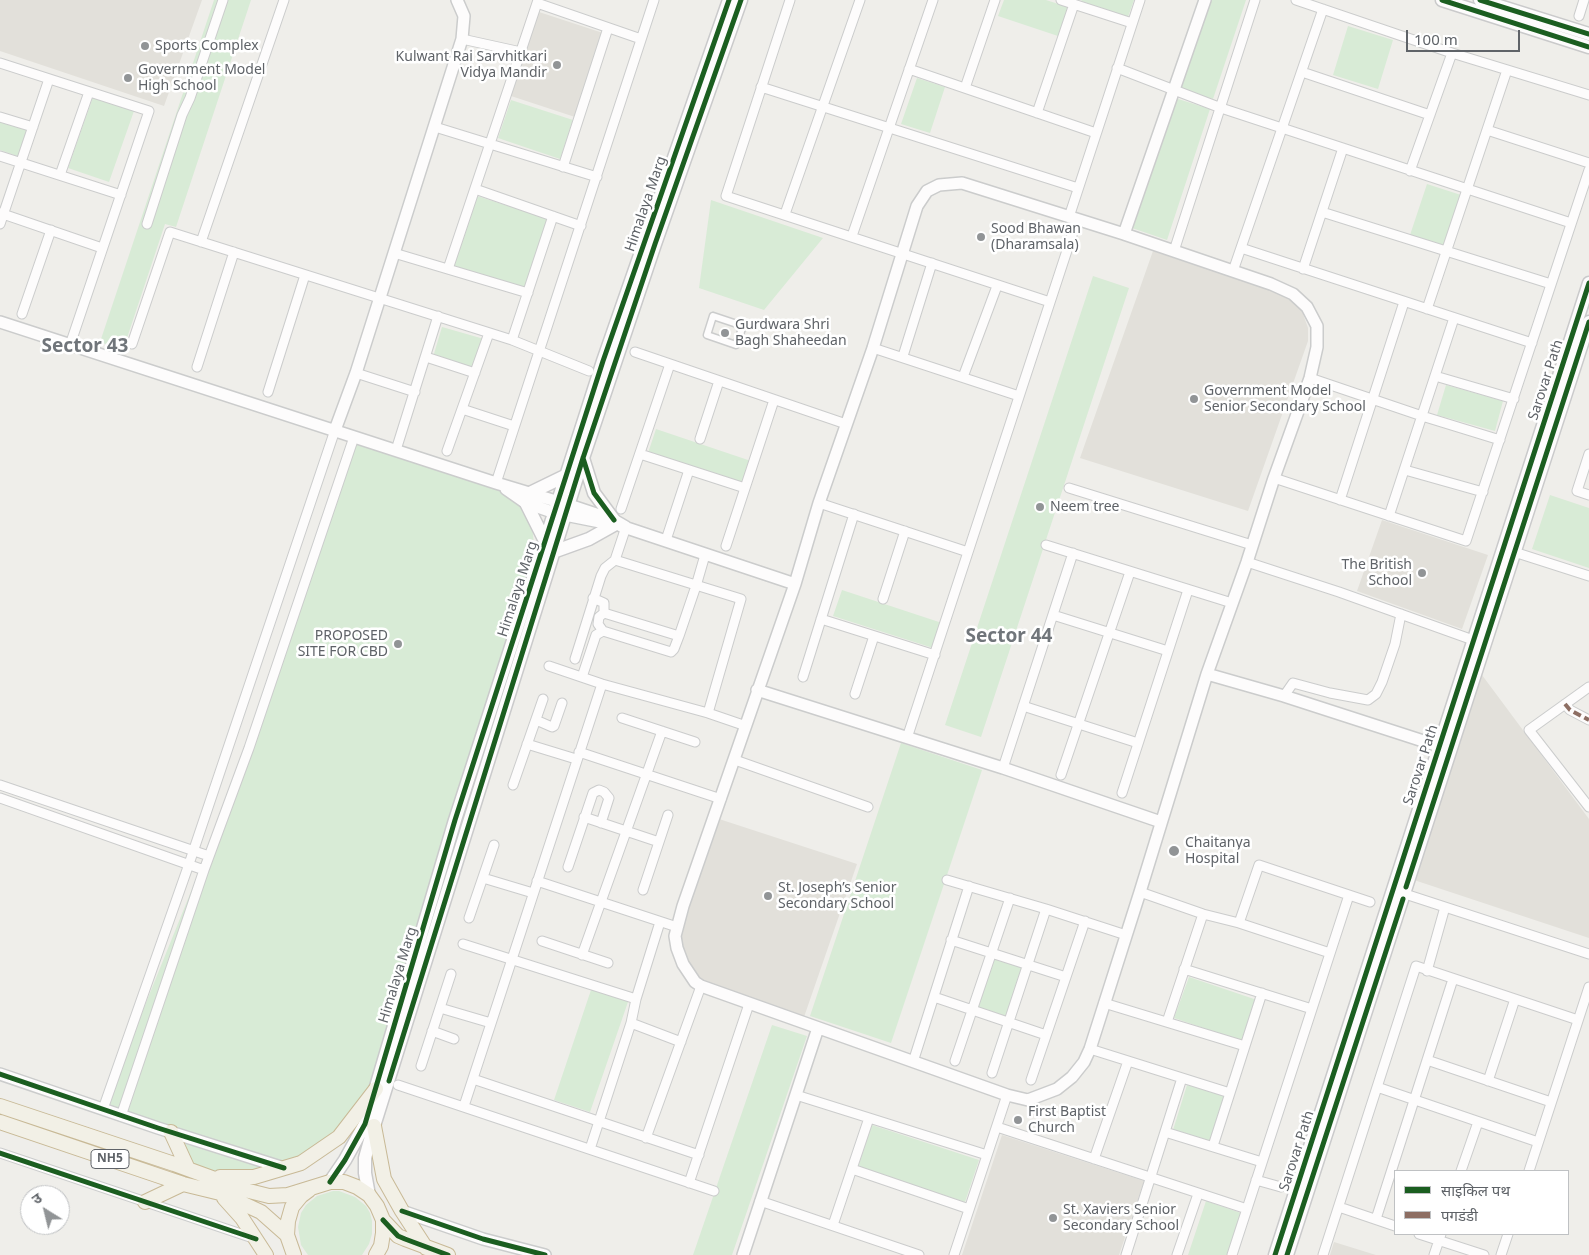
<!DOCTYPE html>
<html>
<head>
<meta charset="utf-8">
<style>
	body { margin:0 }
	#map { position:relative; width:1589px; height:1255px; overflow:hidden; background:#efeeea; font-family:"Noto Sans","Noto Sans Devanagari",sans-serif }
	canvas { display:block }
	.legend { position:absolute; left:1394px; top:1170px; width:175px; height:65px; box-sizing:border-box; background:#fff; border:1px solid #bfc1c3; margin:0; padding:6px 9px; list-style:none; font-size:15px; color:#5f6368 }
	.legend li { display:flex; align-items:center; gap:10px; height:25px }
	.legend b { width:25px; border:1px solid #bfc1c3 }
	.north { position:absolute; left:20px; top:1185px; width:50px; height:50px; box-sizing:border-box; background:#fff; border:1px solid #bfc1c3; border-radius:50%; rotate:324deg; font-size:14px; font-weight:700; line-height:20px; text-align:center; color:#5f6368 }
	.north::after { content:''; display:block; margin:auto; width:18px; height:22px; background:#919496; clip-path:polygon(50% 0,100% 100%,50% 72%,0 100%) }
	.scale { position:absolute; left:1406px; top:30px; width:114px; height:22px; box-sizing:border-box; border:2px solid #5f6368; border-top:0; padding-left:6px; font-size:15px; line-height:18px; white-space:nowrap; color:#5f6368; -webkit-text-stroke:4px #fff; paint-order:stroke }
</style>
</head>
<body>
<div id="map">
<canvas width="1589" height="1255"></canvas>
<ul class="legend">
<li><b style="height:6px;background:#1b5e20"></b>साइकिल पथ</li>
<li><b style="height:6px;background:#8d6e63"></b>पगडंडी</li>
</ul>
<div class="north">उ</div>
<div class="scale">100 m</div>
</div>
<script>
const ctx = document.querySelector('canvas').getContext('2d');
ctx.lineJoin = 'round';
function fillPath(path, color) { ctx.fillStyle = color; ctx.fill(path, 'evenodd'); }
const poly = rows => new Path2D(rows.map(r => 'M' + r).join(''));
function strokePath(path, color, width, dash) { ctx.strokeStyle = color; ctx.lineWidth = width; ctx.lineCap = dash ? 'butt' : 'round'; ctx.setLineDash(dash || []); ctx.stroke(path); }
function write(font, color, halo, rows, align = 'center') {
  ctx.font = font + ' "Noto Sans",sans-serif'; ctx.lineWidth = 5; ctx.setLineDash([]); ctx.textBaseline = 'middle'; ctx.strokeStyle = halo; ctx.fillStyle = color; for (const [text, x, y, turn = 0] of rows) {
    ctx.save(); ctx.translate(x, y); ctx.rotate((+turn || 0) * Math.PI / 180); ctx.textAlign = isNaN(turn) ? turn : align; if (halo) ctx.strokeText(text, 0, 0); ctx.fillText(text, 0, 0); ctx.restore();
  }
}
const education = poly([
	[0,0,202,0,164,106,0,51],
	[539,12,603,33,575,117,511,96],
	[1153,251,1279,293,1292,301,1302,311,1308,328,1308,341,1248,511,1080,458],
	[1382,520,1488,555,1462,629,1357,591],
	[1482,675,1589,819,1589,938,1414,880],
	[716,818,857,864,804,1017,702,980,692,971,681,952,679,928],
	[1002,1135,1144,1181,1119,1255,962,1255],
	[1334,1242,1376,1255,1330,1255]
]);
const green = poly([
	[214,0,251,0,176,227,165,224,123,350,100,342],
	[1004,0,1046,0,1068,7,1058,36,998,16],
	[1082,0,1134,0,1128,17,1081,1],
	[1209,0,1246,0,1213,99,1180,89],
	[1348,26,1393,40,1378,89,1333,75],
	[917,78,945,87,930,133,901,124],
	[93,97,134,111,109,182,68,168],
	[1175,98,1210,109,1167,240,1132,228],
	[511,100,573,120,560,159,498,138],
	[0,121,29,130,20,157,0,150],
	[1427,184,1461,195,1444,246,1410,235],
	[477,196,549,219,525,290,454,267],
	[711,200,823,238,764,310,699,288],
	[1093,276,1129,288,981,737,945,725],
	[442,327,484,339,475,369,433,357],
	[1446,385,1503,401,1495,431,1437,415],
	[656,429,751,461,743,484,648,453],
	[354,437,530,496,534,546,376,1089,339,1137,301,1163,254,1177,195,1172,158,1128,103,1109,249,748],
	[1550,495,1589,508,1589,568,1532,549],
	[842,590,942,623,933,648,833,616],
	[901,743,982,770,891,1043,810,1016],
	[994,957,1022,967,1005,1018,977,1008],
	[1189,977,1257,1000,1242,1041,1174,1018],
	[592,987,629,999,590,1112,554,1100],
	[772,1025,807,1036,732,1255,693,1255],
	[1187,1085,1225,1096,1210,1142,1173,1130],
	[872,1125,979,1160,965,1202,858,1167],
	[333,1191,339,1191,355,1197,366,1206,370,1213,372,1221,372,1234,369,1244,362,1255,308,1255,301,1245,298,1227,301,1213,306,1205,317,1196],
	[1206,1201,1241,1213,1227,1255,1188,1255]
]);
const pedestrian = poly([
	[713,316,743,326,736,345,707,335,713,316]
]);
const minor = poly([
	[790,0,726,196,1050,302],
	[1061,0,1132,23],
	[1296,0,1452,53,1589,95],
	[537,3,641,39],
	[1579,16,1584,0],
	[462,39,521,52],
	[0,63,149,111,70,345],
	[1117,68,1221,108,1571,223],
	[909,69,1096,133],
	[1302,72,1430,115],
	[761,87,1078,188],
	[965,88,995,0],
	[1037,113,1074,4],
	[0,117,33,127],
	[435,127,597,177],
	[1487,130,1589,163],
	[0,156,121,195],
	[563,167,608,28],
	[1410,171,1452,53],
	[60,175,89,92],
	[475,189,581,226],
	[1322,212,1551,284],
	[0,213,102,248],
	[785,214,860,0],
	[1069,217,1140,0],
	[0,224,49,79],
	[147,224,182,115,190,98,223,0],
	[852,236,933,0],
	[201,242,284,0],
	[1241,248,1532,343],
	[1174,251,1255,0],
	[394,253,528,293],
	[448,269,538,0],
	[1303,269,1343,148],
	[1233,271,1323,9],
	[1427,309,1507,70],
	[22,314,51,230],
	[512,340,553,216],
	[132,344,170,232,512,340,589,371],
	[873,348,1019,396],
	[635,352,846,424],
	[903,356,932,263],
	[426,357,475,373],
	[197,367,234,252],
	[356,373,415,392],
	[1435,376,1514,399],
	[963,377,997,286],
	[1310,378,1422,416,1500,440],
	[268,392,305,275],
	[462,409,514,426],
	[700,439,719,381],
	[396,450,438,316],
	[447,451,489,333],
	[640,454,745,488],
	[1589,454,1577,491,1589,495],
	[1405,470,1483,492],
	[1274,478,1466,541,1589,170],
	[496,483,654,0],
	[1069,488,1252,545],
	[1340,500,1404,302],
	[819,503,968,552],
	[621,509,670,364],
	[1389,516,1454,318],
	[626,527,615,560,741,599,708,713],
	[666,540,689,470],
	[1046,545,1232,603],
	[726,546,774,400],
	[1511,551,1589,576],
	[1247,562,1339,592,1473,640],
	[593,598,604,603,604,613],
	[883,599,905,531],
	[1053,615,1168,651],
	[821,619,935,655],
	[679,636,696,586,705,555],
	[575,659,601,576,605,568,615,560],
	[549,666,602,684,708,713,746,726],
	[582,677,596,635,603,631,598,624,599,617,604,613,679,636,674,649,671,652,603,631],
	[803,677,854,514],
	[1589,687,1529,730,1589,807],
	[855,694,874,636],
	[1284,696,1293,683,1330,693,1368,700,1376,694,1382,682,1395,644,1401,614],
	[1565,704,1570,710,1589,720],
	[1023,706,1138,743],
	[622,718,695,742],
	[536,720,552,727,554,726,562,703],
	[907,738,1077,220],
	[527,744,576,759],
	[579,752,721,799],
	[735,760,868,807],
	[1003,768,1073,553],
	[1061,775,1130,572],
	[0,785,209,856],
	[513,785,543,699],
	[1122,793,1188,590],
	[0,798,204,870],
	[584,817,659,842],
	[568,867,593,793,599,790,604,792,609,798,601,823],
	[483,878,533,893],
	[947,880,1046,909,1126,935],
	[537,881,677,927],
	[643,890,668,815],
	[1140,892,1203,914,1239,923,1330,953],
	[1399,892,1589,954],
	[469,918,494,845],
	[1239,923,1259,865,1370,902],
	[951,940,1066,977],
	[542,941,608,963],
	[463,944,636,999,660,922],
	[582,955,662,731],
	[1184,969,1312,1009],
	[1427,971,1445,907],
	[934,997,1046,1035],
	[1104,1003,1245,1046],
	[440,1008,491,1023],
	[1167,1022,1203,914],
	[631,1023,681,1042],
	[432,1031,454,1039],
	[1090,1049,1230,1093],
	[1427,1060,1551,1102],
	[955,1061,1010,898],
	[913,1062,969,886],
	[421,1066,451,974],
	[992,1073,1046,909],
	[473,1079,699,1155],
	[1031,1080,1085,921],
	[1488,1081,1515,999],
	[398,1085,714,1191],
	[1377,1087,1538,1142],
	[796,1095,987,1155],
	[464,1106,602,684],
	[103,1109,189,864,335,430],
	[121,1116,204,870,249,748,354,437],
	[997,1127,1247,1209],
	[1165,1132,1262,1162],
	[646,1138,701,986],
	[1213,1146,1262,993],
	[590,1149,631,1023,636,999],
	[0,1153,256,1239],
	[1094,1159,1128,1061],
	[852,1169,969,1209],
	[1461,1171,1478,1122],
	[1529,1171,1589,987],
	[1256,1180,1281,1187],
	[689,1183,749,1004],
	[760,1201,919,1255],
	[1339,1207,1395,1226],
	[1376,1219,1453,979],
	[833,1225,869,1118],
	[1419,1234,1484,1255],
	[954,1255,1007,1095],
	[1126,1255,1182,1078],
	[1177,1255,1198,1194],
	[1232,1255,1349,895],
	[1323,1255,1416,966,1578,1020],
	[1434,1255,1441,1234],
	[1501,1255,1508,1234]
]);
const tertiary = poly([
	[962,183,1124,234,1271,284,1293,294,1307,307,1317,326,1317,347,1310,378,1274,478,1247,562,1207,674,1140,892,1090,1049,1084,1062,1072,1077,1057,1089,1028,1100,1007,1095,701,986,695,982,683,964,677,948,675,936,683,906,795,584,819,503,873,348,917,206,927,191,939,185,962,183],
	[1124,234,1205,0],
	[0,322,496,483,569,505,614,520,626,527],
	[335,430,356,373,462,39,464,16,457,0],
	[506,489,526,503,555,513,605,523],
	[621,526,795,584],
	[1207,674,1284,696,1448,749],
	[757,690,1003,768,1161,822],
	[0,1074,158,1128,284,1168],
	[402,1211,483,1239,545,1255],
	[743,1255,818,1028]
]);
const secondary = poly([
	[1442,0,1589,47],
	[1480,0,1589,34],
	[583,458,594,493,614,520],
	[530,493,567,475],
	[526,503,545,541],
	[553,552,589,539,614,525],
	[330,1182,345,1160,365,1124,455,820,558,501,603,361,729,0],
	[369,1195,365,1173,365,1158,374,1126,583,458,655,244,741,0],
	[1275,1255,1589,283],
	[1287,1255,1589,322]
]);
const trunk = poly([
	[0,1106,174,1164,245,1190,269,1196,288,1195,330,1182,344,1182,357,1187,369,1195,377,1206,383,1220,383,1233,381,1246,376,1255],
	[0,1122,183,1184,220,1193,261,1212,287,1235],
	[374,1126,384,1179,402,1211,426,1248],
	[171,1132,188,1169],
	[220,1177,254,1177,301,1163,339,1137,376,1089],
	[224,1198,242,1218,266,1255],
	[145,1202,183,1184],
	[383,1220,398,1236,405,1239,448,1255],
	[294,1255,287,1235,288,1221,292,1207,301,1196,309,1190]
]);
const quiet = poly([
	[1565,704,1570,710,1589,720]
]);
const cycleway = poly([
	[1442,0,1589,47],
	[1480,0,1589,34],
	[583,458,594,493,614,520],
	[1406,887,1589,322],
	[0,1074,158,1128,284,1168],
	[389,1081,583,458,655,244,741,0],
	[0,1153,256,1239],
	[330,1182,345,1160,365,1124,455,820,558,501,603,361,729,0],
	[402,1211,483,1239,545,1255],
	[383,1220,398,1236,405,1239,448,1255],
	[1275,1255,1589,283],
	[1287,1255,1403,899]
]);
const markers = [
	[145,46,5,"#919496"],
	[557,65,5,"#919496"],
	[128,78,5,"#919496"],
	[981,237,5,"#919496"],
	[725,333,5,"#919496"],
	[1194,399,5,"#919496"],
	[1040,507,5,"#919496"],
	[1422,573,5,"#919496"],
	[398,644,5,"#919496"],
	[1174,851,6,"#919496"],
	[768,896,5,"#919496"],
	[1018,1120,5,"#919496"],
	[1053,1218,5,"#919496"]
];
const shields = [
	[110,1159,38]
];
const shieldNames = [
	["NH5",110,1159]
];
const poiNames = [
	["Sports Complex",155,46],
	["Kulwant Rai Sarvhitkari",547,57,"right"],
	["Vidya Mandir",547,73,"right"],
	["Government Model",138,70],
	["High School",138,86],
	["Sood Bhawan",991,229],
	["(Dharamsala)",991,245],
	["Gurdwara Shri",735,325],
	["Bagh Shaheedan",735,341],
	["Government Model",1204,391],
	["Senior Secondary School",1204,407],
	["Neem tree",1050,507],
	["The British",1412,565,"right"],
	["School",1412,581,"right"],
	["PROPOSED",388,636,"right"],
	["SITE FOR CBD",388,652,"right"],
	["Chaitanya",1185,843],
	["Hospital",1185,859],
	["St. Joseph’s Senior",778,888],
	["Secondary School",778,904],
	["First Baptist",1028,1112],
	["Church",1028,1128],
	["St. Xaviers Senior",1063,1210],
	["Secondary School",1063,1226]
];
const streetNames = [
	["Himalaya Marg",646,204,-71],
	["Sarovar Path",1546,380,-72],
	["Himalaya Marg",518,589,-72],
	["Sarovar Path",1421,765,-72],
	["Himalaya Marg",398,975,-73],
	["Sarovar Path",1297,1151,-72]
];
const districtNames = [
	["Sector 43",85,347],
	["Sector 44",1009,637]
];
fillPath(education, '#e2e0da');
fillPath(green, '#d8ebd6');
strokePath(pedestrian, '#cbcccc', 9);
strokePath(minor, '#cbcccc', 11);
strokePath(tertiary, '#cbcccc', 14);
strokePath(secondary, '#cacacb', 15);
strokePath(trunk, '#c8b996', 16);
strokePath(pedestrian, '#fdfcfc', 6);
strokePath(minor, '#fdfcfc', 9);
strokePath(tertiary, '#fdfcfc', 11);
strokePath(secondary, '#fdfcfc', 12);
strokePath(trunk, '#f2f0e6', 14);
strokePath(quiet, '#8d6e63', 4, [8, 4]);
strokePath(cycleway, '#1b5e20', 5);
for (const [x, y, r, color] of markers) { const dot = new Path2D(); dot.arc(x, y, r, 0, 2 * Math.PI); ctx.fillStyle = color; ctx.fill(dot); strokePath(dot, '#fff', 2); }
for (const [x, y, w] of shields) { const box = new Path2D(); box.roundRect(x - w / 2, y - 9.5, w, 19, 4); ctx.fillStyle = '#fff'; ctx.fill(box); strokePath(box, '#5f6368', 1); }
write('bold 12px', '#5f6368', null, shieldNames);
write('14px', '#5f6368', '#fff', poiNames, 'left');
write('14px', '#5f6368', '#fff', streetNames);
write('bold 19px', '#70757a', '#fff', districtNames);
</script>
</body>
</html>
